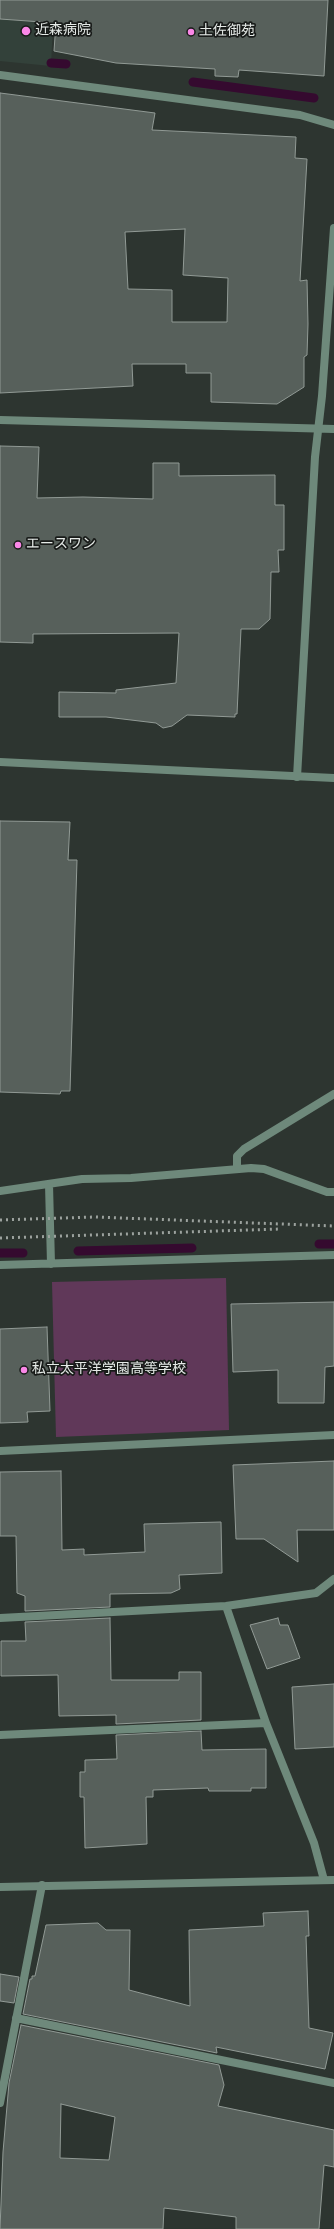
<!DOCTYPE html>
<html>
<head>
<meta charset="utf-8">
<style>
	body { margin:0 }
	canvas { display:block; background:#2d3530 }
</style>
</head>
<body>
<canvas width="334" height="2229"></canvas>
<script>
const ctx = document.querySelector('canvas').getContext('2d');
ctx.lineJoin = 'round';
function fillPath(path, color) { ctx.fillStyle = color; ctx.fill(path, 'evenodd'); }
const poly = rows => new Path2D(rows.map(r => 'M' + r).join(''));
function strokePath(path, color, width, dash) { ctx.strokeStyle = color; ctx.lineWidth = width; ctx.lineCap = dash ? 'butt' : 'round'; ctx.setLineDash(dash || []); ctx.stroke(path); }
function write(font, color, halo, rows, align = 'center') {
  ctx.font = font + ' Jost,"Noto Sans JP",sans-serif'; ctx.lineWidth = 3.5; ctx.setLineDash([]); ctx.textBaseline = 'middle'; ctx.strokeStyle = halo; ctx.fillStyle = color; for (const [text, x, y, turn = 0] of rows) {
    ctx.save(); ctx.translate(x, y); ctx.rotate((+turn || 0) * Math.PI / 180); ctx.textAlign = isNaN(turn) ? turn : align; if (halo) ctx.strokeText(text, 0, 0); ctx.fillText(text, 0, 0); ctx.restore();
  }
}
const built = poly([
	[0,0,54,0,51,66,0,61]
]);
const green = poly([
	[226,1278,229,1430,56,1437,52,1282]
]);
const stream = poly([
	[51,63,66,64],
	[193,82,314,98],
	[319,1244,334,1244],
	[78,1251,192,1248],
	[0,1253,23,1253]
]);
const building = poly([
	[0,0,328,0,324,76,239,70,238,77,215,76,215,69,116,63,54,51,56,23,0,19,0,0],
	[0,93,155,113,152,130,296,137,295,158,307,159,300,281,307,280,308,324,307,355,304,357,304,387,277,404,211,402,211,373,186,373,186,364,132,364,133,386,0,393,0,93],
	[185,229,183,275,228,278,227,322,172,322,172,290,128,289,125,232,185,229],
	[0,446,39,447,37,498,83,497,153,499,153,463,179,463,179,476,275,475,275,505,284,505,284,550,278,550,279,572,271,572,270,619,259,629,241,629,237,714,235,714,235,717,187,715,172,726,163,728,156,723,106,717,59,717,59,692,116,693,116,690,176,683,179,633,33,634,33,643,0,642,0,446],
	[0,821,70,822,68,860,77,860,70,1091,61,1091,60,1094,0,1092,0,821],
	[334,1302,334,1366,325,1367,324,1403,278,1403,278,1370,233,1372,231,1304,334,1302],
	[47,1327,50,1411,27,1412,28,1422,0,1423,0,1329,47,1327],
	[334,1461,334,1530,297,1530,298,1562,264,1539,236,1539,233,1465,334,1461],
	[61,1471,62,1550,84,1549,84,1555,145,1552,144,1524,221,1522,222,1573,179,1575,180,1589,171,1593,110,1594,110,1607,25,1611,25,1596,17,1593,16,1536,0,1536,0,1472,61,1471],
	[110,1618,111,1680,179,1680,179,1672,201,1672,201,1720,116,1724,116,1715,59,1716,58,1675,1,1676,1,1641,26,1641,25,1622,110,1618],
	[278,1618,280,1625,288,1625,300,1658,267,1669,250,1625,278,1618],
	[334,1684,334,1747,295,1749,292,1687,334,1684],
	[201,1731,202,1750,266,1749,266,1788,251,1788,251,1791,209,1791,208,1788,153,1790,153,1797,146,1797,147,1844,85,1848,84,1797,80,1797,80,1772,85,1772,85,1760,117,1759,116,1735,201,1731],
	[308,1911,309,1936,306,1936,309,2028,333,2033,325,2069,216,2047,217,2053,23,2014,30,1979,32,1979,32,1976,35,1976,46,1925,98,1923,106,1930,130,1930,129,1990,190,2006,189,1930,264,1926,263,1913,308,1911],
	[0,1974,19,1977,14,2003,0,2001,0,1974],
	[21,2025,219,2065,224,2085,218,2106,334,2130,334,2167,324,2165,319,2229,236,2229,236,2217,164,2208,163,2229,0,2229,3,2152,9,2083,21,2025],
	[61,2104,115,2117,109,2160,60,2158,61,2104]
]);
const minor = poly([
	[0,75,300,115,334,125],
	[0,420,334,429],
	[297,777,315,457,322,396,334,228],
	[237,1168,237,1156,244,1149,334,1094],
	[49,1184,51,1264],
	[0,1191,82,1179,131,1178,251,1168,264,1169,327,1192,334,1192],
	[0,1265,334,1255],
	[0,1451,334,1435],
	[226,1606,266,1723,314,1843,324,1880],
	[0,1618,226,1606,316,1593,334,1579],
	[0,1735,266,1723],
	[16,2018,334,2083],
	[0,2103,42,1885]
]);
const tertiary = poly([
	[0,762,334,778],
	[0,1887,334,1880]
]);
const rail = poly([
	[0,1220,95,1217,334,1226],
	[0,1238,280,1229]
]);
const markers = [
	[26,31,5,"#fa87e7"],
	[191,32,4,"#fa87e7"],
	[18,545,4,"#fa87e7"],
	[24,1370,4,"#fa87e7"]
];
const poiNames = [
	["近森病院",35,31],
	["土佐御苑",199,32],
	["エースワン",26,545],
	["私立太平洋学園高等学校",32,1370]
];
fillPath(built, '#33413a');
fillPath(green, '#603859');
strokePath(stream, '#350a2f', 9);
fillPath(building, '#57605b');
strokePath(building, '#919a95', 1);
strokePath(minor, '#6e897b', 8);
strokePath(tertiary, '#6e897b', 8);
strokePath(rail, '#9ca29e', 3, [2, 4]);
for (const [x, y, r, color] of markers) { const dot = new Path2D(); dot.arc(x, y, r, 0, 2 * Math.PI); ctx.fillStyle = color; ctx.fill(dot); strokePath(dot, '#181b19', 1.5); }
write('14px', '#e5eae7', '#181b19', poiNames, 'left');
</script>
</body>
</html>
